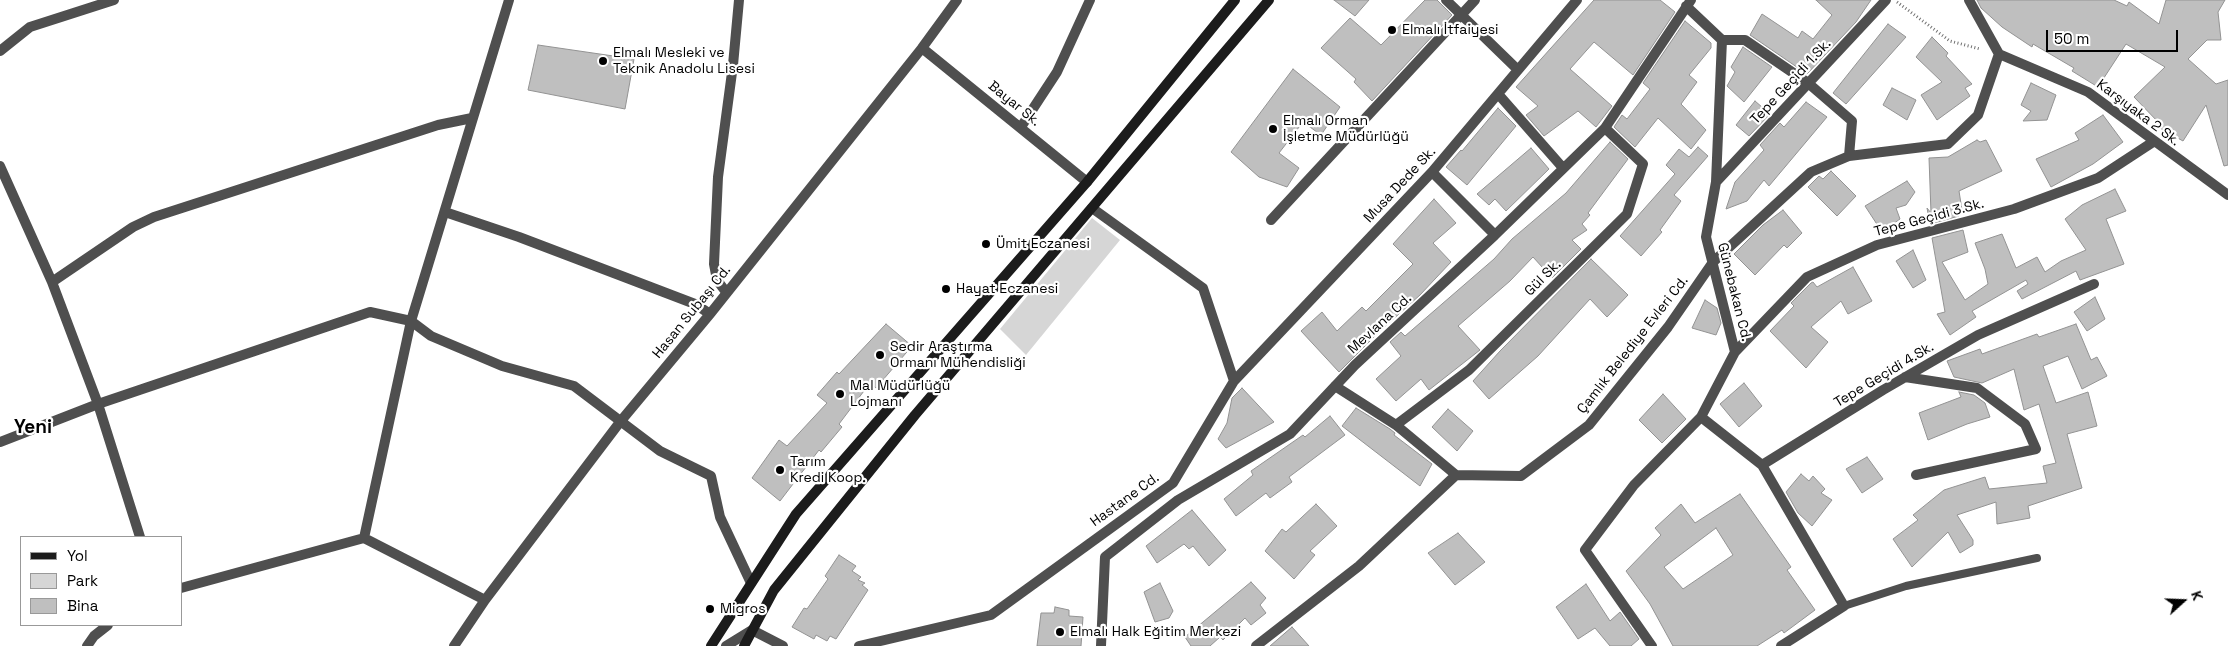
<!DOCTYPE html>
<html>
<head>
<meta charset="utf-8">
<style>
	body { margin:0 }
	#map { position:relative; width:2228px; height:646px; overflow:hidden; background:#fff; font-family:"Space Grotesk",sans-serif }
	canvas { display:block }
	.legend { position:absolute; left:20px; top:536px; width:162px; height:90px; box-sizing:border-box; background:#fff; border:1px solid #999; margin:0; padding:6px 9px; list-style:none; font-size:15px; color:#000 }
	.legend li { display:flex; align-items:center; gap:10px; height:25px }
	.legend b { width:25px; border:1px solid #999 }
	.north { position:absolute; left:2158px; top:576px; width:50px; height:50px; -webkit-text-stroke:4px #fff; paint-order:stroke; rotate:70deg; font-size:14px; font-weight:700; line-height:20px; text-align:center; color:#000 }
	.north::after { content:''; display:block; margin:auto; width:18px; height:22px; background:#000; clip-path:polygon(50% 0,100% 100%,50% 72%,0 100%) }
	.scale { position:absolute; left:2046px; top:30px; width:132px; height:22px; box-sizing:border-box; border:2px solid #000; border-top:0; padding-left:6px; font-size:15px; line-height:18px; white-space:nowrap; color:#000; -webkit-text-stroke:4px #fff; paint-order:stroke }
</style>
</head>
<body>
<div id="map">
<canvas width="2228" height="646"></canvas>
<ul class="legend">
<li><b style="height:6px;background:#1c1c1c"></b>Yol</li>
<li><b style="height:14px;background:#d6d6d6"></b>Park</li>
<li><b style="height:14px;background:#bfbfbf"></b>Bina</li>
</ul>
<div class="north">K</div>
<div class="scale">50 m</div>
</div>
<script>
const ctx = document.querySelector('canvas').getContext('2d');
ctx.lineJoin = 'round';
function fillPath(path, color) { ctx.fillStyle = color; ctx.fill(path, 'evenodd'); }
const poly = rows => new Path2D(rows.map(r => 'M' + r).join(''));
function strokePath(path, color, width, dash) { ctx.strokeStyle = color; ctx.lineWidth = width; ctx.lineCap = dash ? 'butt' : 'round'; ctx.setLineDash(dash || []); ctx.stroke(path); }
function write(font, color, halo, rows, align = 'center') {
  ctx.font = font + ' "Space Grotesk",sans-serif'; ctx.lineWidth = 4.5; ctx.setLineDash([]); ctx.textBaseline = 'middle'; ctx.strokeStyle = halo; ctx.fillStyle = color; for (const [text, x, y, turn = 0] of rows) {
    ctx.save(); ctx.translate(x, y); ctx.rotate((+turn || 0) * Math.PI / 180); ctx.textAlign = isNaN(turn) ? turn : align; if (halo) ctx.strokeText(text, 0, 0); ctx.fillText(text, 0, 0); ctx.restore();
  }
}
const green = poly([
	[1092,218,1120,240,1026,355,1000,329]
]);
const building = poly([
	[1334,0,1369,0,1355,16,1334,0],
	[1425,0,1437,0,1452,15,1372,101,1354,82,1356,79,1321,48,1350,18,1381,45,1425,0],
	[1594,0,1660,0,1675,12,1633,75,1594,42,1570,69,1612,106,1596,127,1578,111,1544,136,1526,115,1538,106,1516,87,1594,0],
	[1816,0,1871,0,1856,22,1807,74,1750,35,1762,14,1798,38,1802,31,1813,39,1832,15,1816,0],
	[1977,0,2114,0,2127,6,2129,2,2159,24,2166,0,2225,0,2218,12,2221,40,2207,40,2188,59,2216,84,2228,80,2228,165,2224,166,2206,105,2183,141,2158,127,2160,124,2134,97,2165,67,2126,44,2098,87,2072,71,2074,68,2033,44,2032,47,2002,27,1981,8,1977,0],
	[1685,21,1711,43,1711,48,1689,75,1697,82,1681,104,1706,130,1691,149,1658,118,1635,147,1614,127,1622,115,1627,119,1650,89,1643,83,1685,21],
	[1888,24,1906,37,1846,104,1833,93,1888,24],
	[1932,37,1948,53,1946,56,1972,84,1965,88,1970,96,1937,120,1921,95,1942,82,1916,57,1932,37],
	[538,45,634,59,625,109,528,90,538,45],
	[1743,47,1772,67,1744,102,1727,86,1735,72,1731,67,1743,47],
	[1293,69,1340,107,1321,135,1303,122,1279,153,1299,168,1287,187,1259,177,1231,152,1293,69],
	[2031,83,2056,95,2047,120,2023,121,2031,111,2021,105,2031,83],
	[1892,88,1916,100,1907,120,1883,105,1892,88],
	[1755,101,1770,114,1749,136,1736,125,1755,101],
	[1806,102,1827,117,1769,186,1764,180,1747,201,1726,209,1735,182,1764,150,1760,145,1780,123,1784,127,1806,102],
	[1498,108,1516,126,1467,185,1446,167,1461,150,1462,151,1498,108],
	[2103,115,2123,142,2093,164,2051,187,2036,159,2079,140,2075,133,2103,115],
	[1977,140,1980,142,1986,140,2002,171,1959,191,1962,210,1958,211,1959,216,1930,224,1927,208,1931,213,1929,158,1948,157,1977,140],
	[1610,142,1628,159,1588,213,1590,215,1582,224,1587,230,1572,240,1581,249,1552,278,1533,257,1510,281,1458,326,1480,350,1429,390,1421,379,1396,401,1376,379,1401,356,1390,342,1401,332,1405,336,1494,259,1512,239,1566,193,1610,142],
	[1698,147,1708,156,1674,195,1681,201,1660,230,1662,232,1641,256,1620,236,1675,174,1666,165,1679,149,1689,157,1698,147],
	[1531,148,1549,169,1506,211,1495,199,1489,205,1477,194,1531,148],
	[1831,171,1856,196,1837,216,1808,187,1819,176,1823,179,1831,171],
	[1907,181,1915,192,1906,205,1896,208,1900,219,1882,232,1865,206,1907,181],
	[2115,189,2126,211,2106,219,2124,264,2080,280,2076,271,2022,299,2017,291,2028,284,2026,280,1972,311,1976,317,1950,335,1937,314,1945,312,1932,238,1963,230,1968,252,1942,262,1965,300,1988,284,1985,269,1975,243,2002,234,2016,268,2037,257,2045,272,2061,261,2086,250,2065,219,2082,205,2115,189],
	[1434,199,1456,223,1433,243,1451,262,1420,295,1380,331,1339,372,1301,331,1322,312,1337,331,1362,307,1366,311,1413,264,1393,244,1434,199],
	[1783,210,1802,233,1787,248,1784,245,1755,275,1734,254,1763,225,1783,210],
	[1913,250,1926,280,1913,288,1896,261,1913,250],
	[1591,259,1628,295,1607,317,1590,299,1538,356,1489,399,1473,381,1500,351,1591,259],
	[1853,267,1872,301,1848,314,1841,301,1811,327,1828,342,1806,368,1770,331,1794,306,1791,303,1811,283,1813,282,1817,287,1853,267],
	[2095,297,2105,319,2087,331,2074,312,2095,297],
	[1705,300,1717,308,1721,323,1716,335,1692,328,1705,300],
	[886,324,912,346,876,388,870,383,839,424,842,427,821,452,819,450,780,501,752,478,779,440,787,446,827,403,817,395,837,372,839,374,886,324],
	[2076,324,2091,360,2097,357,2107,376,2082,389,2068,356,2043,366,2056,403,2088,392,2097,426,2067,434,2082,488,2028,506,2030,518,1997,524,1996,502,1957,515,1973,540,1973,545,1960,553,1948,532,1912,567,1893,539,1918,520,1913,515,1944,490,1985,477,1989,489,2047,483,2043,466,2056,463,2039,404,2024,410,2014,369,1982,383,1954,377,1947,361,1980,349,1982,354,2037,334,2039,337,2076,324],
	[1744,383,1762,406,1739,427,1720,404,1744,383],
	[1242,388,1274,422,1226,448,1218,439,1227,423,1232,398,1242,388],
	[1959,392,1974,395,1985,403,1990,417,1967,424,1928,440,1919,413,1961,397,1959,392],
	[1663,394,1686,419,1662,443,1639,420,1663,394],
	[1356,408,1390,429,1395,433,1394,435,1432,464,1420,486,1342,426,1356,408],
	[1448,409,1473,431,1457,451,1432,427,1448,409],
	[1330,416,1345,435,1289,477,1292,482,1270,498,1266,493,1236,516,1224,499,1253,475,1251,471,1303,435,1305,437,1330,416],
	[1867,457,1883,479,1862,493,1846,469,1867,457],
	[1801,474,1809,481,1813,476,1825,489,1821,493,1832,500,1812,526,1798,513,1786,492,1801,474],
	[1740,494,1791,567,1787,570,1815,610,1784,633,1782,630,1757,646,1673,646,1650,604,1626,571,1661,535,1655,528,1681,504,1695,523,1740,494],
	[1716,528,1733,555,1683,589,1664,567,1716,528],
	[1316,504,1337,526,1310,551,1315,555,1294,579,1265,551,1282,529,1286,532,1316,504],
	[1192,510,1226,550,1209,566,1193,546,1189,549,1184,544,1157,563,1146,546,1192,510],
	[1458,533,1485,562,1455,585,1428,553,1458,533],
	[839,555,856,566,852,571,861,577,858,580,865,583,862,585,868,590,836,639,830,636,827,641,816,635,814,639,792,627,804,608,807,609,828,579,825,576,839,555],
	[1251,582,1266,598,1260,605,1266,613,1251,625,1245,618,1223,640,1220,637,1210,646,1191,646,1185,637,1251,582],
	[1160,583,1173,611,1169,618,1155,622,1144,592,1160,583],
	[1586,584,1610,621,1620,612,1639,639,1631,646,1610,646,1595,628,1578,639,1556,607,1586,584],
	[1055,607,1069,610,1069,616,1083,617,1081,646,1037,646,1041,613,1054,613,1055,607],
	[1292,627,1309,646,1270,646,1292,627]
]);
const path = poly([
	[1897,2,1950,41,1980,49]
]);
const lane = poly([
	[1844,606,1906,586,2037,558]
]);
const street = poly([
	[1446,0,1517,69],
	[1969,0,1999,54,2088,92,2228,195],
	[1722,40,1745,40,1808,83,1852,121,1849,156],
	[922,48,1087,182],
	[0,51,30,27,114,0],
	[1499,95,1563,168],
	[1021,127,1057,72,1090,0],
	[0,166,52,282,98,404,140,537],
	[1432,172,1495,235],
	[1716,182,1886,0],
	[445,212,519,237,619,275,695,304,710,314],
	[1271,220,1475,0],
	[52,282,133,227,154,217,438,125,472,118],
	[726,292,717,280,714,264,718,177,733,65,739,0],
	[1735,352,1807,277,1877,245,2014,209,2098,178,2153,142],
	[1905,377,1977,388,2025,424,2036,449,1916,475],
	[1234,381,1432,172,1577,0],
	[1335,386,1396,425,1456,475],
	[1701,417,1762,465,1883,390,1978,335,2094,284],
	[1396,425,1469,370,1627,214,1643,164,1605,128],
	[0,442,98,404,370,312,411,321,431,336,502,366,574,386,660,451,711,476,720,517,751,583],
	[1762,465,1844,606,1781,646],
	[364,538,411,321,509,0],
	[181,588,364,538,485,600],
	[87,646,94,636,108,625],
	[454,646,485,600,620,422,710,314,922,48,957,0],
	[726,646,752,630,783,646],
	[859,646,991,615,1173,483,1234,381,1203,288,1092,208],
	[1101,646,1105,557,1178,500,1290,434,1355,365,1495,235,1605,128,1691,0],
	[1256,646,1359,566,1456,475,1521,476,1589,425,1668,327,1713,262,1811,172,1849,156,1948,144,1978,115,1999,54],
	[1652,646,1585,550,1634,485,1701,417,1735,352,1706,237,1716,182,1722,40,1686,6]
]);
const secondary = poly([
	[711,646,796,514,1087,182,1235,0],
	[744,646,774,590,915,415,1269,0]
]);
const markers = [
	[1392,30,5,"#000"],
	[603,61,5,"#000"],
	[1273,129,5,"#000"],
	[986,244,5,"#000"],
	[946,289,5,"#000"],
	[880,355,5,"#000"],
	[840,394,5,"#000"],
	[780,470,5,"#000"],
	[710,609,5,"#000"],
	[1060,632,5,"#000"]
];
const poiNames = [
	["Elmalı İtfaiyesi",1402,30],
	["Elmalı Mesleki ve",613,53],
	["Teknik Anadolu Lisesi",613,69],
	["Elmalı Orman",1283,121],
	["İşletme Müdürlüğü",1283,137],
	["Ümit Eczanesi",996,244],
	["Hayat Eczanesi",956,289],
	["Sedir Araştırma",890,347],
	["Ormanı Mühendisliği",890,363],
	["Mal Müdürlüğü",850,386],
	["Lojmanı",850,402],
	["Tarım",790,462],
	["Kredi Koop.",790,478],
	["Migros",720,609],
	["Elmalı Halk Eğitim Merkezi",1070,632]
];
const streetNames = [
	["Tepe Geçidi 1.Sk.",1791,82,-47],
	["Bayar Sk.",1014,104,39],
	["Karşıyaka 2 Sk.",2138,113,37],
	["Musa Dede Sk.",1400,185,-47],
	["Tepe Geçidi 3.Sk.",1929,218,-15],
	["Gül Sk.",1543,278,-45],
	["Günebakan Cd.",1734,292,76],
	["Hasan Subaşı Cd.",692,312,-51],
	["Mevlana Cd.",1380,324,-43],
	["Çamlık Belediye Evleri Cd.",1633,345,-52],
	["Tepe Geçidi 4.Sk.",1884,375,-31],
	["Hastane Cd.",1125,500,-36]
];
const districtNames = [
	["Yeni",33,428]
];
fillPath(green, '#d6d6d6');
fillPath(building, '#bfbfbf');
strokePath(building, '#939393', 1);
strokePath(path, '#717171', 3, [1, 2.5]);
strokePath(lane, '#4f4f4f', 8);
strokePath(street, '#4f4f4f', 10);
strokePath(secondary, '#1c1c1c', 10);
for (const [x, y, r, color] of markers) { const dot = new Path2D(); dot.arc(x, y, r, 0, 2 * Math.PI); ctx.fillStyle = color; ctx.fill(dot); strokePath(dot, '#fff', 2); }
write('14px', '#000', '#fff', poiNames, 'left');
write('14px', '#000', '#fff', streetNames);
write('bold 19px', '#000', '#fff', districtNames);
</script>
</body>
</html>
